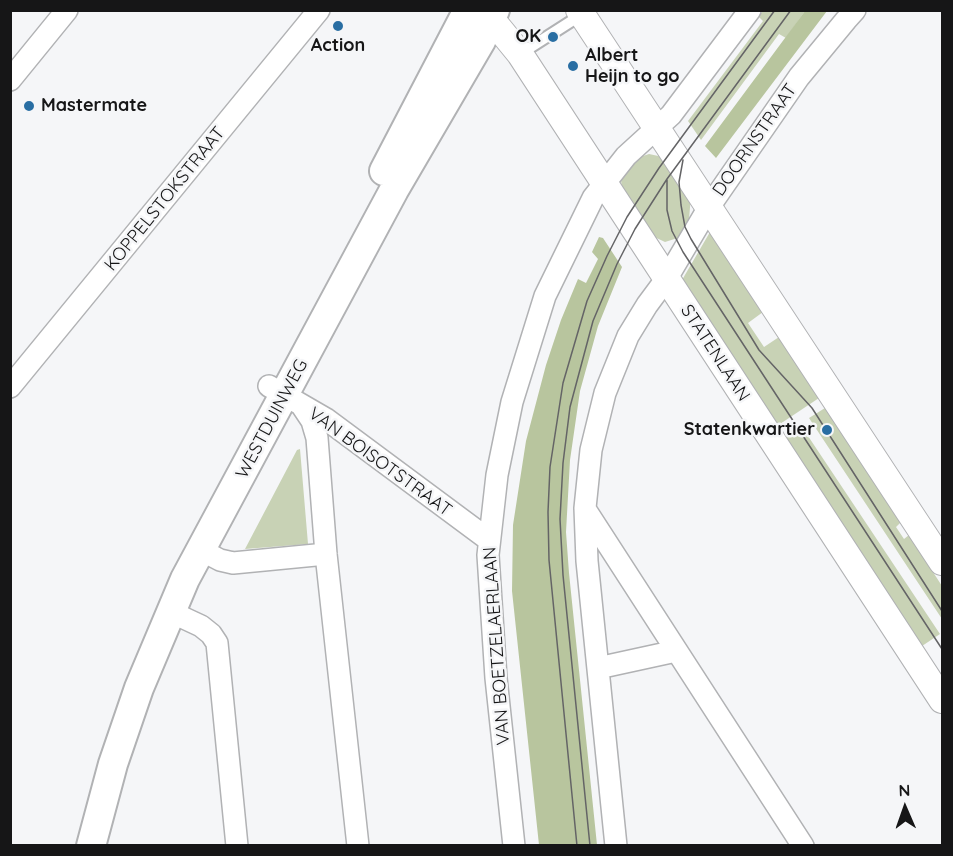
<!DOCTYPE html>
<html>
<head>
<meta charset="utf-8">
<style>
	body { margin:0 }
	#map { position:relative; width:953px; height:856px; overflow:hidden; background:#f5f6f8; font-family:Quicksand,sans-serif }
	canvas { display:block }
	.frame { position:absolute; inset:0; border:12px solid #161617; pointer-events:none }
	.north { position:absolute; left:875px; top:778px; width:60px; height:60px; -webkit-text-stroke:4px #f5f6f8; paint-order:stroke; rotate:358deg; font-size:16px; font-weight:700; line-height:24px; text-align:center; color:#161617 }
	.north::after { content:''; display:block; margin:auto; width:21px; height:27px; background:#161617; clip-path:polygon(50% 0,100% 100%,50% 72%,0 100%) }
</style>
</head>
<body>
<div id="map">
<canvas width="953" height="856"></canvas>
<div class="frame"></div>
<div class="north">N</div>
</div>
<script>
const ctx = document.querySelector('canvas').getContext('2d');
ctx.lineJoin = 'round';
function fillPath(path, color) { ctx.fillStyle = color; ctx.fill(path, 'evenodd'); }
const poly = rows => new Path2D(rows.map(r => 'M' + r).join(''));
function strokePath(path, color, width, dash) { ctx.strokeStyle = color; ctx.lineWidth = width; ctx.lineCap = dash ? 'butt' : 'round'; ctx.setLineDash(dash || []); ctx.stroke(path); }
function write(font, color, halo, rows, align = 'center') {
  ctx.font = font + ' Quicksand,sans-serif'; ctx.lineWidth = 5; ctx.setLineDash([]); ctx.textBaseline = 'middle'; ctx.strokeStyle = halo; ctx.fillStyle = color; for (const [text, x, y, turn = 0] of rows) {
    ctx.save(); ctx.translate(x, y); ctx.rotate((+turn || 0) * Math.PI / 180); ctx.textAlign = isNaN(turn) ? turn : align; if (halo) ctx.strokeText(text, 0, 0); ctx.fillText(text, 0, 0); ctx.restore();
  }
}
const green = poly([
	[763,11,805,11,786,38,779,34,701,140,688,121,763,21,758,16],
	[649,154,663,157,691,195,688,232,684,236,665,242,646,233,622,192,621,179,629,166,640,157],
	[710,232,763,312,748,323,764,347,779,337,819,398,777,426,682,280],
	[825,408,901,522,896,527,904,539,909,535,942,586,942,619,809,418],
	[800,424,940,634,922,646,782,436],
	[300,449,308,544,245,549,297,450]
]);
const forest = poly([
	[805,11,827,11,716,158,705,146],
	[599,237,603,238,622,267,598,326,580,391,570,460,566,532,569,573,597,845,539,845,512,591,513,525,526,441,546,365,561,320,578,279,586,283,598,259,592,252]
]);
const service = poly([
	[520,54,581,15]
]);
const minor = poly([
	[10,80,67,10],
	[269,386,326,419,489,540],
	[10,387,319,10],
	[302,406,312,421,317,438,326,554,358,846],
	[585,509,803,846],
	[201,550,220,560,233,563,326,554],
	[171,612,201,626,211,634,217,643,237,846],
	[598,668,676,651],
	[514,846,496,678,488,555,497,475,512,402,545,296,593,198,626,156,671,115,750,10],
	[616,846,587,561,585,508,591,450,605,393,628,336,647,305,667,278,709,207,799,77,846,20,855,10]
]);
const tertiary = poly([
	[484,10,520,54,942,700],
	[579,10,942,562]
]);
const secondary = poly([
	[384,171,468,10],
	[91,846,113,764,139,688,185,579,394,190,481,41,495,10]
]);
const tram = poly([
	[683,160,679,182,681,205,685,227,691,239,759,350,812,408,942,611],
	[667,180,667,210,672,231,683,252,942,649],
	[577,846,549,560,548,512,550,467,563,383,587,301,607,256,627,217,659,168,775,10],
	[590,846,563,575,560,519,563,463,570,407,593,321,617,264,635,229,667,179,791,10]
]);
const markers = [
	[338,26,6,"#296ea3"],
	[553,37,6,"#296ea3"],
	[573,66,6,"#296ea3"],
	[29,106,6,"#296ea3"],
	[827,430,6,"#296ea3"]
];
const poiNames = [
	["OK",541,37],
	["Action",338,46,"center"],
	["Albert",585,56,"left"],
	["Heijn to go",585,77,"left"],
	["Mastermate",41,106,"left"],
	["Statenkwartier",815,430]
];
const streetNames = [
	["DOORNSTRAAT",755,140,-55],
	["KOPPELSTOKSTRAAT",165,199,-51],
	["STATENLAAN",715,353,57],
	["WESTDUINWEG",272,419,-62],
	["VAN BOISOTSTRAAT",380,462,36],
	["VAN BOETZELAERLAAN",497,646,-94]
];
fillPath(green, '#c8d2b5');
fillPath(forest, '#b8c59e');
strokePath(service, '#b1b2b4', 14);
strokePath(minor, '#b1b2b4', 24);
strokePath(tertiary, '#b1b2b4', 28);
strokePath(secondary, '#b1b2b4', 32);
strokePath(service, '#fff', 10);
strokePath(minor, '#fff', 21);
strokePath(tertiary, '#fff', 26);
strokePath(secondary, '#fff', 28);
strokePath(tram, '#646466', 1.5);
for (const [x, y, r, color] of markers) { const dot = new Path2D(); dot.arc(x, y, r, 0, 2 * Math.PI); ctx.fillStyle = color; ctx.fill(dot); strokePath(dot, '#f5f6f8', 2); }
write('bold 18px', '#161617', '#f5f6f8', poiNames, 'right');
write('18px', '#161617', '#f5f6f8', streetNames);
</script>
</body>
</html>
